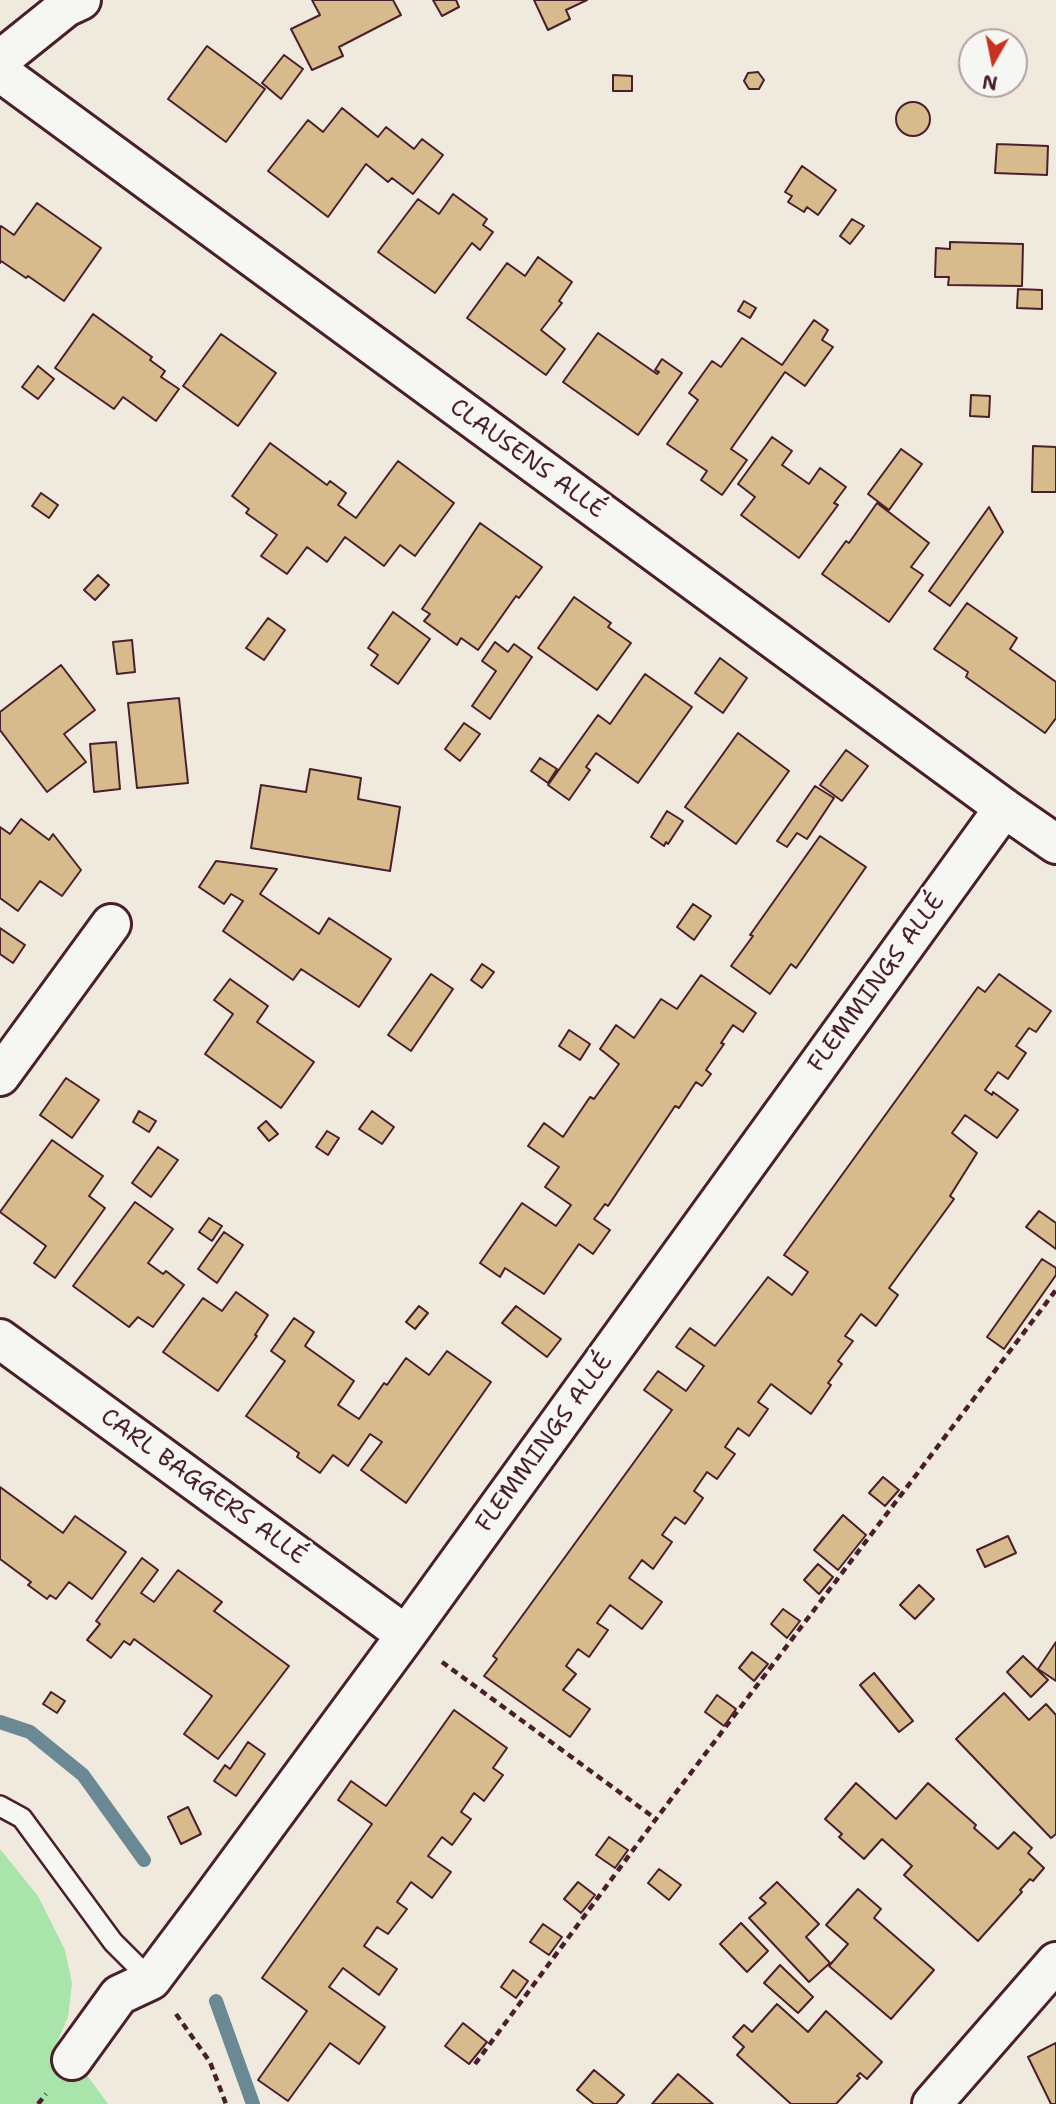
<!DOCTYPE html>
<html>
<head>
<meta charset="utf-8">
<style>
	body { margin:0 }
	#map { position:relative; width:1056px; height:2104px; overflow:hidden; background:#f0eade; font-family:"Shantell Sans",sans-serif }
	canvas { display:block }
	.north { position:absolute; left:958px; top:28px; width:70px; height:70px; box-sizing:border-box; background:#f6f6f2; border:2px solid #b1a0a2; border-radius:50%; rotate:189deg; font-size:19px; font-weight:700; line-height:28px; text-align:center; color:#4a1f2b }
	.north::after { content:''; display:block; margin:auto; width:24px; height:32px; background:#c8321e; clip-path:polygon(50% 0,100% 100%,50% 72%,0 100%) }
</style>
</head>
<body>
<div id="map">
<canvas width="1056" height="2104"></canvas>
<div class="north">N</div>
</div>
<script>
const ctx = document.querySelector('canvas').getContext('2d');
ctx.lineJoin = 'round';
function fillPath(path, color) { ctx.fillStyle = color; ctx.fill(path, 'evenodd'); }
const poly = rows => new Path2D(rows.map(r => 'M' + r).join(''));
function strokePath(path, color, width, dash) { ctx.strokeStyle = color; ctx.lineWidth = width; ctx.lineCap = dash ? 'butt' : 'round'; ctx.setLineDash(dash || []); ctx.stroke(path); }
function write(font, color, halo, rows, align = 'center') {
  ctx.font = font + ' "Shantell Sans",sans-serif'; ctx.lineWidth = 5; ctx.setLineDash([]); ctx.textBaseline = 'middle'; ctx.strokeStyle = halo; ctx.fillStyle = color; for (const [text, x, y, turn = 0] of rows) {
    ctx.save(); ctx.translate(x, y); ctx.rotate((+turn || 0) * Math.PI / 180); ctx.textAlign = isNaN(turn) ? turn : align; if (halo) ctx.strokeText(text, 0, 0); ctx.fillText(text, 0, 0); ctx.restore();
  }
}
const green = poly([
	[0,1849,38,1896,65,1950,72,1983,68,2017,56,2045,89,2078,108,2104,0,2104]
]);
const stream = poly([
	[0,1722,30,1732,83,1775,144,1860],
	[216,2001,253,2104]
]);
const building = poly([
	[312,0,393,0,401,15,339,47,343,56,312,70,291,29,320,15,312,0],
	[433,0,456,0,459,7,442,16,433,0],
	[534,0,587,0,566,10,570,19,548,30,534,0],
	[207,46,265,89,226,142,168,99,207,46],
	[284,55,303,69,281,99,262,83,284,55],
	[758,72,764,80,759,89,749,89,744,81,748,73,758,72],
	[613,75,632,76,632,91,613,91,613,75],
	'896 119a17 17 0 1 1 34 0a17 17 0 1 1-34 0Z',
	[342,108,378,137,386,127,414,149,422,139,443,155,413,194,392,178,388,182,366,164,328,217,268,171,308,120,323,132,342,108],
	[997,144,1048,146,1047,175,995,173,997,144],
	[802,166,836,190,818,215,807,207,804,212,788,202,792,196,785,192,802,166],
	[453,194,487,219,483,225,493,232,480,250,472,243,435,293,378,252,418,199,439,214,453,194],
	[37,203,101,248,64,301,28,276,26,278,1,261,0,263,0,228,1,226,14,235,37,203],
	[852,219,864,226,850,244,840,236,852,219],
	[950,242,1023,244,1022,286,948,285,949,277,935,277,936,248,950,249,950,242],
	[538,257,572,282,559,301,562,303,541,330,565,349,546,375,467,318,507,263,525,276,538,257],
	[1018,289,1042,290,1042,309,1017,308,1018,289],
	[744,301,756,308,750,318,738,311,744,301],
	[93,314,152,357,150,360,165,371,161,377,179,389,156,421,123,397,114,409,55,368,93,314],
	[814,320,828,330,822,340,833,347,805,386,785,372,731,449,747,460,722,495,701,480,707,471,667,444,698,400,689,393,712,361,721,367,742,338,782,365,814,320],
	[598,333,657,374,659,372,655,370,662,359,682,373,638,435,563,382,598,333],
	[221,334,276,373,238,426,183,386,221,334],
	[38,366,54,379,38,399,22,387,38,366],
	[971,395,990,396,989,417,970,416,971,395],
	[772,437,792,451,782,465,809,484,820,468,846,487,834,503,838,505,799,558,741,515,755,497,738,484,772,437],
	[270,443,327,485,330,481,346,493,338,505,356,518,398,461,454,503,415,556,400,545,384,566,345,537,327,562,307,547,287,574,261,556,277,535,246,513,249,509,232,496,270,443],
	[1033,446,1056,447,1056,492,1032,492,1033,446],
	[901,449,922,464,889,510,868,494,901,449],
	[41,493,58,505,49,518,32,506,41,493],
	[877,503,929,543,911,567,923,575,889,622,822,574,846,541,849,543,877,503],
	[989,507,1003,532,950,606,929,591,989,507],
	[480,523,542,567,519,598,516,596,478,650,461,638,457,645,424,621,430,614,422,609,480,523],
	[98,575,109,585,95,600,84,590,98,575],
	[574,597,611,623,608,627,631,643,597,690,538,648,574,597],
	[967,603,1017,638,1010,649,1056,682,1056,718,1045,733,966,677,968,672,934,649,967,603],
	[393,612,430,639,398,684,371,665,378,655,368,648,393,612],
	[268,618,285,630,264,660,246,648,268,618],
	[132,640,135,672,117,674,113,642,132,640],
	[495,642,508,652,514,644,532,657,490,719,472,706,496,671,482,661,495,642],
	[720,658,747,678,723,713,695,693,720,658],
	[61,665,95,710,64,734,86,762,47,792,0,730,0,712,61,665],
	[645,674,692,707,638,783,596,753,586,767,590,770,569,800,548,785,598,715,610,724,645,674],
	[179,698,188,783,137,788,128,703,179,698],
	[464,723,480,734,460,761,445,749,464,723],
	[738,733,789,771,736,844,685,807,738,733],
	[116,742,120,789,94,792,90,744,116,742],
	[846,750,868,766,842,801,820,785,846,750],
	[540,758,557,769,548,783,531,771,540,758],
	[310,769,361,778,358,799,400,807,390,871,251,848,261,785,306,792,310,769],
	[815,786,834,798,807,839,797,833,787,847,777,841,815,786],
	[667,811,683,821,668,844,666,842,664,846,651,837,667,811],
	[21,819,49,840,53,834,81,870,62,896,40,881,18,911,0,898,0,827,10,834,21,819],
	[820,836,866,867,796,968,791,964,770,994,731,966,753,936,750,935,820,836],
	[216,861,277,869,260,894,319,934,329,918,391,959,359,1007,301,969,293,980,223,931,243,901,231,894,224,904,199,887,216,861],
	[693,904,711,916,694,940,677,927,693,904],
	[0,928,25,945,13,963,0,954,0,928],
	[482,964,494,972,482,988,471,980,482,964],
	[431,974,453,989,411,1051,388,1035,431,974],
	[999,974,1051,1011,1036,1032,1029,1028,1016,1046,1026,1053,1008,1079,998,1072,985,1090,992,1095,993,1092,1018,1110,997,1138,965,1115,952,1133,977,1153,950,1196,954,1199,889,1288,898,1295,876,1326,861,1314,845,1336,853,1341,838,1361,842,1364,828,1383,831,1385,811,1414,771,1384,758,1402,768,1409,749,1436,738,1428,725,1447,735,1454,717,1479,707,1472,694,1491,703,1498,685,1524,675,1517,662,1535,672,1542,653,1569,642,1560,629,1578,662,1602,642,1629,610,1605,597,1623,608,1630,589,1657,578,1649,566,1666,576,1674,563,1690,590,1709,570,1737,484,1676,497,1659,493,1656,672,1410,644,1390,658,1371,686,1391,704,1366,676,1347,690,1328,715,1346,768,1277,792,1295,808,1272,784,1255,978,987,985,992,999,974],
	[701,975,756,1013,743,1032,733,1025,721,1043,724,1044,706,1070,711,1074,702,1086,696,1082,679,1108,675,1106,608,1206,605,1204,594,1219,610,1230,593,1254,579,1244,544,1294,505,1268,500,1277,480,1263,522,1203,556,1226,571,1205,545,1187,559,1167,528,1146,544,1123,563,1137,590,1097,594,1099,619,1064,600,1049,616,1025,634,1038,661,999,677,1009,701,975],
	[230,979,268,1006,257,1022,314,1062,281,1108,205,1054,233,1014,214,1000,230,979],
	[569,1030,590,1044,580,1060,559,1046,569,1030],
	[66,1078,99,1100,72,1138,40,1115,66,1078],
	[139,1111,156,1121,149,1132,133,1122,139,1111],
	[372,1111,394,1127,382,1144,359,1129,372,1111],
	[266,1121,278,1134,269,1141,258,1128,266,1121],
	[327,1131,339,1138,328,1155,316,1147,327,1131],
	[52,1140,103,1176,89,1196,105,1208,55,1278,34,1263,46,1246,0,1212,52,1140],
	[158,1147,178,1160,151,1197,132,1183,158,1147],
	[135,1202,173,1229,148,1263,163,1274,166,1271,184,1285,153,1327,138,1317,129,1327,73,1286,135,1202],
	[1039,1211,1056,1223,1056,1249,1026,1227,1039,1211],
	[209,1218,222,1226,212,1241,199,1232,209,1218],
	[224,1232,243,1245,217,1283,198,1269,224,1232],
	[1042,1259,1056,1268,1056,1275,1004,1349,987,1337,1042,1259],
	[236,1292,268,1315,255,1335,257,1336,218,1391,163,1352,203,1298,222,1311,236,1292],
	[419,1306,428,1313,415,1329,406,1322,419,1306],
	[516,1306,561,1339,547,1357,502,1323,516,1306],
	[294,1318,314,1332,305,1346,354,1381,338,1405,359,1419,384,1383,387,1385,406,1358,429,1375,447,1351,491,1382,406,1503,361,1470,382,1442,370,1434,348,1466,333,1455,320,1473,297,1457,299,1453,246,1416,285,1361,271,1351,294,1318],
	[883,1477,899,1490,885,1506,869,1493,883,1477],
	[0,1487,63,1533,75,1516,126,1552,92,1599,69,1582,56,1599,50,1595,47,1599,28,1585,31,1582,0,1559,0,1487],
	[843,1515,866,1535,838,1570,814,1550,843,1515],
	[1008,1536,1016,1553,985,1567,977,1550,1008,1536],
	[142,1558,158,1570,141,1593,154,1602,178,1570,222,1602,214,1611,289,1666,218,1759,184,1734,212,1696,134,1639,130,1645,124,1641,111,1658,87,1640,100,1624,96,1621,142,1558],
	[818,1564,833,1577,819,1594,804,1580,818,1564],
	[919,1585,934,1599,915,1619,900,1605,919,1585],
	[783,1609,800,1621,787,1638,771,1624,783,1609],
	[1056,1642,1056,1681,1038,1669,1056,1642],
	[752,1652,768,1664,754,1681,739,1668,752,1652],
	[1023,1656,1048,1680,1031,1697,1007,1672,1023,1656],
	[874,1673,913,1721,899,1732,860,1685,874,1673],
	[51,1692,65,1701,57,1713,43,1704,51,1692],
	[1004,1693,1029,1720,1046,1704,1056,1715,1056,1834,1051,1838,956,1739,1004,1693],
	[717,1695,736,1709,724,1726,705,1712,717,1695],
	[454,1710,507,1748,493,1768,503,1775,484,1801,474,1793,461,1812,471,1819,452,1845,442,1837,428,1856,451,1872,432,1898,411,1882,397,1902,407,1909,388,1934,377,1927,364,1946,397,1969,379,1995,343,1968,329,1987,385,2027,359,2064,330,2043,288,2101,258,2080,307,2011,262,1978,372,1824,338,1800,351,1781,386,1806,454,1710],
	[248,1742,265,1754,236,1796,214,1781,225,1765,230,1769,248,1742],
	[856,1783,896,1819,928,1783,976,1825,974,1828,998,1849,1014,1832,1032,1848,1028,1853,1044,1868,1033,1881,1030,1879,1020,1890,1022,1892,978,1941,904,1875,912,1866,882,1839,864,1859,839,1837,842,1834,825,1819,856,1783],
	[188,1807,201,1834,181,1844,168,1817,188,1807],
	[609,1837,628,1850,615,1868,596,1855,609,1837],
	[659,1869,681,1885,669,1900,648,1883,659,1869],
	[578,1882,595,1895,581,1913,564,1899,578,1882],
	[777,1882,819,1924,806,1937,830,1963,809,1982,749,1918,766,1903,760,1898,777,1882],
	[858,1889,881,1909,874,1918,934,1970,891,2019,829,1966,848,1944,826,1925,858,1889],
	[741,1923,768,1951,747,1972,720,1944,741,1923],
	[543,1924,562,1937,549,1955,530,1942,543,1924],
	[780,1965,813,1997,798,2013,764,1983,780,1965],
	[513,1970,528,1981,516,1998,501,1987,513,1970],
	[777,2004,808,2032,826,2011,882,2062,867,2079,860,2073,857,2076,860,2078,836,2104,791,2104,737,2055,744,2047,733,2037,744,2025,752,2032,777,2004],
	[463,2023,487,2042,469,2064,445,2046,463,2023],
	[1056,2043,1056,2104,1051,2104,1028,2057,1056,2043],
	[594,2070,624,2095,616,2104,594,2104,577,2090,594,2070],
	[678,2074,713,2104,652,2104,678,2074]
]);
const path = poly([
	[442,1662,656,1819],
	[176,2014,210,2062,226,2104],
	[475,2064,656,1819,1056,1290],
	[38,2104,46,2094]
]);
const lane = poly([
	[0,1806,22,1818,113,1942,151,1980]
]);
const street = poly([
	[0,60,66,7,81,0],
	[0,72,1004,808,1056,844],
	[0,1076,111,924],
	[0,1339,406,1635],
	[72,2060,119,1995,151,1980,208,1904,406,1635,1004,808],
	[932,2104,1056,1962]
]);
const streetNames = [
	["CLAUSENS ALLÉ",527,459,36],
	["FLEMMINGS ALLÉ",877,983,-54],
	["FLEMMINGS ALLÉ",545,1443,-54],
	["CARL BAGGERS ALLÉ",203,1487,36]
];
fillPath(green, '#a9e4aa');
strokePath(stream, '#6a8995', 14);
fillPath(building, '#d8bb8d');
strokePath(building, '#4a1f2b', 2);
strokePath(lane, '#4a1f2b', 24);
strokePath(street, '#4a1f2b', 44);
strokePath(path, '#4a1f2b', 4.5, [7, 5]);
strokePath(lane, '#f6f6f2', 19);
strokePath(street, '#f6f6f2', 38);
write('24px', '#4a1f2b', '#f6f6f2', streetNames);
</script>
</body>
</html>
